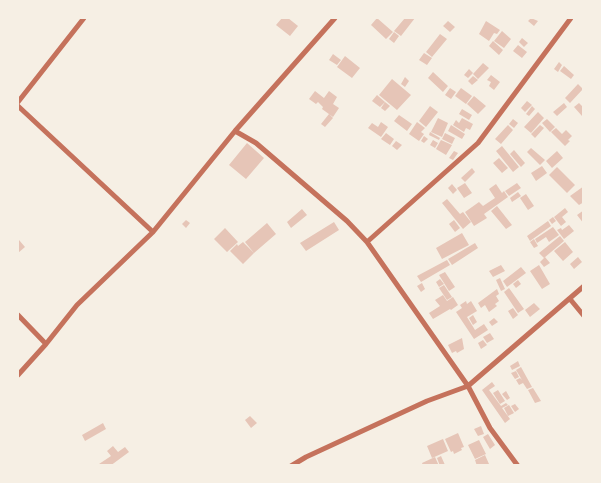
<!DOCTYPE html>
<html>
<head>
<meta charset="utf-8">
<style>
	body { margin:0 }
	#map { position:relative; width:601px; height:483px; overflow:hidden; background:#f6efe4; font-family:Roboto,sans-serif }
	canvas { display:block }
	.frame { position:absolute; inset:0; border:19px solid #f6efe4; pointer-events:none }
</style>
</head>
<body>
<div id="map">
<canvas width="601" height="483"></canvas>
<div class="frame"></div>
</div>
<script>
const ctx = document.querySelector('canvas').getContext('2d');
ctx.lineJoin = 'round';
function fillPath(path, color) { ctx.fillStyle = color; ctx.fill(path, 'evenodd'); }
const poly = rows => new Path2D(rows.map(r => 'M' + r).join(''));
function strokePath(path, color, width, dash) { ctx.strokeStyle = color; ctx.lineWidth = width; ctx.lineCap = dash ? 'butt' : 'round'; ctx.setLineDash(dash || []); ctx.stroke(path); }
const building = poly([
	[282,18,288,18,298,26,290,36,276,25],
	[377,18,393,32,386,39,371,25],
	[405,18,415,18,401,36,394,31],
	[531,18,538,21,534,26,528,21],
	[448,21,455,27,450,32,443,26],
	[486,21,500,30,497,34,494,33,489,41,479,34],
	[502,31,511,39,504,48,494,41],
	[394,32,399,36,394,43,389,39],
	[440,34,447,39,432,57,426,52],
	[522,38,528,43,524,47,519,42],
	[493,41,503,50,499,55,489,46],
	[518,45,527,52,522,58,513,51],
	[424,53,432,58,427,65,419,60],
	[333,54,341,60,337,65,329,60],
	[345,56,360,68,352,78,337,67],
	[559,62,562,65,558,72,554,69],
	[483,63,489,68,478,79,473,74],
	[564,66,574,75,571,79,560,71],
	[469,69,473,73,468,78,464,75],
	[433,72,448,86,443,92,428,78],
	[491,75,500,82,494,90,489,86,491,82,487,80],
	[473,76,478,80,472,85,468,81],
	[405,77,409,81,405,87,401,84],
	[392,79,411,95,397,110,379,95],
	[578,84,583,89,570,103,565,98],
	[450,88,456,92,451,99,445,95],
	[461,88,472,96,466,104,455,96],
	[315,91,324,98,329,91,337,97,333,104,339,108,333,117,322,109,323,107,318,102,316,104,309,99],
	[377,95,385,102,380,107,372,101],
	[474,96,486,106,478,114,467,104],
	[527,101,532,105,525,112,521,108],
	[385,102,390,106,385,111,381,108],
	[564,103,567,107,557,116,553,112],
	[579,103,584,108,582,116,574,107],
	[430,106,438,112,426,127,419,121],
	[532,106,535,109,529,116,526,114],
	[462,109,472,115,469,120,459,114],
	[538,112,544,118,531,133,524,127],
	[329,114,333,118,325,127,321,124],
	[399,115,412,124,407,131,394,121],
	[438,118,448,123,442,137,431,132],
	[462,118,473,124,470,130,466,128,464,132,453,125,456,120,459,123],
	[513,119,518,123,514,128,509,124],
	[547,119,555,127,550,132,542,123],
	[381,122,388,127,381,137,368,128,372,123,378,127],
	[417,122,425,128,421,132,424,134,419,141,409,134],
	[451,125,465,134,462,139,448,131],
	[508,125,513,130,501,144,495,139],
	[540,125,544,128,535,138,531,134],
	[556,128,562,134,566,130,572,136,568,140,570,141,565,146,551,132],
	[430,132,440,138,439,140,429,135],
	[386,133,394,139,390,145,381,139],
	[445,133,455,138,452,144,442,139],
	[424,136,428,139,424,143,421,141],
	[433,140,438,143,435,148,430,145],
	[441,140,452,145,446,155,436,149],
	[396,141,402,145,397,150,392,146],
	[247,143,264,158,246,179,229,165],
	[502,146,519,167,513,172,496,151],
	[531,148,545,160,540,165,527,152],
	[514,150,525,163,521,167,510,154],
	[454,151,458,153,453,160,449,158],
	[557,151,563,158,552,168,546,161],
	[499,158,508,168,502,173,493,163],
	[542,166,547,173,536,181,531,173],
	[557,167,575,185,567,193,549,175],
	[472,168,475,172,465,182,461,178],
	[465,183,472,193,464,198,457,188],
	[517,183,521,188,509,196,505,191],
	[452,184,457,190,453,194,448,188],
	[496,184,502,193,504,191,508,197,484,214,487,218,474,226,465,212,479,202,483,206,495,198,489,189],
	[584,186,584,202,579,205,570,196],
	[518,192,521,196,512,202,510,198],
	[526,194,534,206,528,210,520,198],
	[447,199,460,214,463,212,471,222,463,229,442,203],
	[497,206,512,225,506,229,491,211],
	[565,208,568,212,562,217,566,222,561,226,554,217],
	[302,209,307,215,291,228,287,222],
	[584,210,584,224,577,215],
	[553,217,556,221,552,224,549,220],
	[186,220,190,223,186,228,182,224],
	[454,220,460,228,455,232,449,224],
	[548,221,551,226,530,241,527,236],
	[334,222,339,230,306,251,300,243],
	[267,223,276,234,254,253,245,242],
	[569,225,574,231,564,239,557,230,561,228,562,230],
	[553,227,559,235,549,242,546,237,537,243,535,239],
	[225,228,238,242,227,252,214,239],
	[462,233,469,245,442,259,436,248],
	[560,236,564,241,544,258,539,253],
	[534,239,538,246,534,248,530,242],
	[19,240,25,247,18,253,18,241],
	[243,242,254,253,243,264,230,251,237,244,238,246],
	[565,242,573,252,563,261,554,251],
	[475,243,478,248,452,265,448,259],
	[545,257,550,263,544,267,540,262],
	[578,257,582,262,574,269,570,264],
	[447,260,450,265,421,282,417,276],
	[501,265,505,271,493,277,489,271],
	[539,265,550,284,542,289,530,271],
	[521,267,526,273,507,287,503,281],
	[445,272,455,287,449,291,439,275],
	[500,278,505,289,501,291,496,280],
	[440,279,444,284,439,287,436,282],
	[518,280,521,284,516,288,513,284],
	[422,283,425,289,421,292,417,286],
	[444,285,452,297,447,300,439,288],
	[509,288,524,309,518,313,504,292],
	[497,289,499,294,496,296,499,301,495,304,497,306,489,312,485,305,481,308,478,303],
	[443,295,447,301,453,297,458,305,451,310,450,309,433,319,429,313,440,306,435,300],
	[466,301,467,304,471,301,477,311,467,317,475,330,484,324,488,330,474,339,456,312,462,308,460,305],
	[534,303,540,309,530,317,525,310],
	[513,308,518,315,513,319,508,311],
	[473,315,477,322,473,325,469,318],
	[494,318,498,322,492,326,489,322],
	[490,333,494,339,487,343,483,337],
	[462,338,464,349,457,353,456,351,452,353,448,345],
	[483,340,487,345,481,349,478,343],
	[518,361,520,366,512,370,510,366],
	[521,367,532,387,527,389,523,383,519,385,516,380,520,378,522,380,516,370],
	[516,371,519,377,515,379,511,373],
	[492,382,495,386,489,390,501,406,506,403,508,405,502,408,510,419,505,423,482,390],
	[533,388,541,401,535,403,528,390],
	[498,390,505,401,500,404,493,393],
	[506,391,510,398,507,400,502,394],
	[515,404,519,409,515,412,511,406],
	[509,405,514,413,508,416,504,408],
	[250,416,257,423,251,428,245,420],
	[103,423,106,429,85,441,82,435],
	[481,426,484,434,478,436,474,429],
	[458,433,464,447,461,448,462,450,454,454,453,451,451,452,445,439],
	[488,434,495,445,490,449,483,437],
	[443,439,448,451,432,458,427,446],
	[479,440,486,454,475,459,468,445],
	[113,446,118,452,125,447,129,452,110,466,96,466,111,456,107,451],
	[485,455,489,464,477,466,475,460],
	[441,456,445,465,443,466,440,466,437,458],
	[435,457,439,466,423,466,422,463]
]);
const minor = poly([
	[18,102,84,18],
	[18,106,153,232],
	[235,131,256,143,347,221,367,242,468,386,490,428,518,466],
	[367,242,478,143,571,18],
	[570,299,584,316],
	[18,315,46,344],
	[18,375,46,344,77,305,153,232,235,131,335,18],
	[291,466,306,457,427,401,468,386,584,286]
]);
fillPath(building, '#e6c5b7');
strokePath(minor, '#c5725c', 5);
</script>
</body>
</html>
